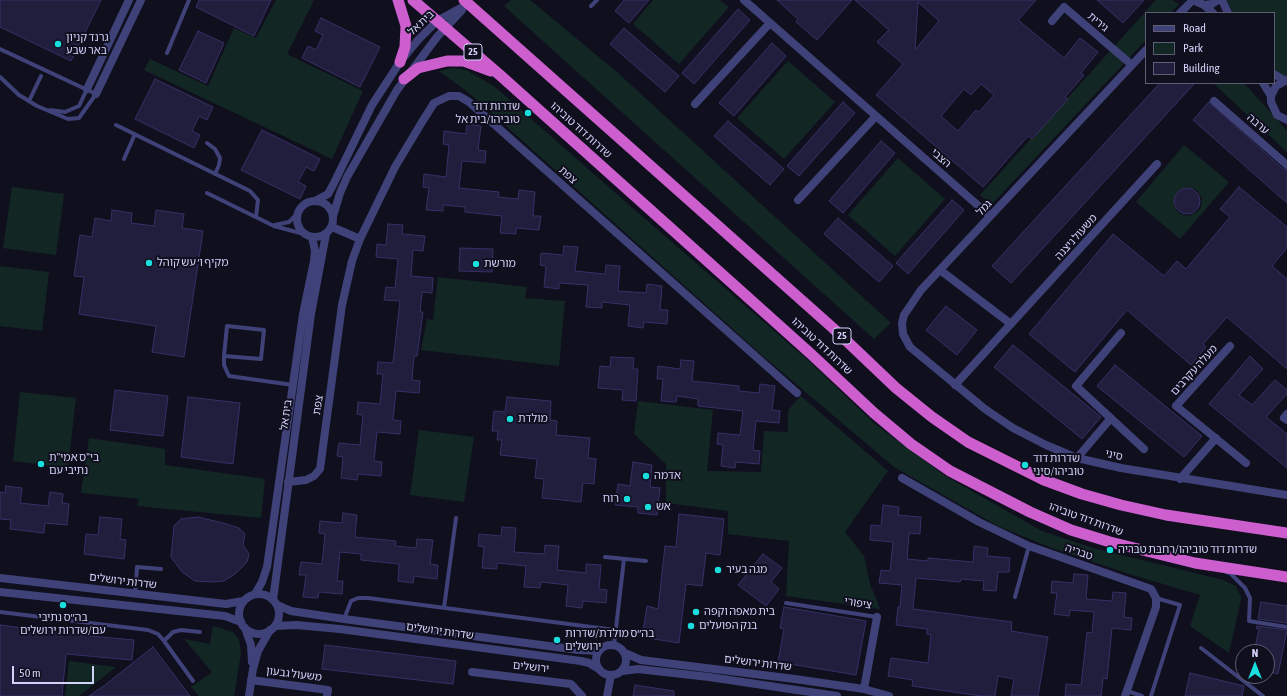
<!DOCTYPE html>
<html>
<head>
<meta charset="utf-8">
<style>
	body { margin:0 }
	#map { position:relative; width:1287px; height:696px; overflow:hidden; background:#100f1e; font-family:"Asap Condensed",sans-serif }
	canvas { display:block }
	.legend { position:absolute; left:1145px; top:12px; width:130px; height:72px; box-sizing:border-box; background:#100f1e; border:1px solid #5d5d76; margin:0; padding:5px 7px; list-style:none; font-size:12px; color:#d1d1fa }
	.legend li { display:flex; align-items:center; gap:8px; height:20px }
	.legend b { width:20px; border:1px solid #5d5d76 }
	.north { position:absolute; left:1235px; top:644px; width:40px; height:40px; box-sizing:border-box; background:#100f1e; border:1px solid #5d5d76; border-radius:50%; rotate:0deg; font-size:11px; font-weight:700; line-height:16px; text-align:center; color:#d1d1fa }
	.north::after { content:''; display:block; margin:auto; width:14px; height:18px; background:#19dede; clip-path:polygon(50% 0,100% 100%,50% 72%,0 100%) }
	.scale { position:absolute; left:12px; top:666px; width:82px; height:18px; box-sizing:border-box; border:2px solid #d1d1fa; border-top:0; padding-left:5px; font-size:12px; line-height:14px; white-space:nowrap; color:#d1d1fa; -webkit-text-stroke:3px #100f1e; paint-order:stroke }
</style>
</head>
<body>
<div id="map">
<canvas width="1287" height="696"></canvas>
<ul class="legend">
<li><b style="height:5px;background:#3f4278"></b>Road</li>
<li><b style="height:11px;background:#122724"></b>Park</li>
<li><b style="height:11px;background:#201d3d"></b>Building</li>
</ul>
<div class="north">N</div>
<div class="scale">50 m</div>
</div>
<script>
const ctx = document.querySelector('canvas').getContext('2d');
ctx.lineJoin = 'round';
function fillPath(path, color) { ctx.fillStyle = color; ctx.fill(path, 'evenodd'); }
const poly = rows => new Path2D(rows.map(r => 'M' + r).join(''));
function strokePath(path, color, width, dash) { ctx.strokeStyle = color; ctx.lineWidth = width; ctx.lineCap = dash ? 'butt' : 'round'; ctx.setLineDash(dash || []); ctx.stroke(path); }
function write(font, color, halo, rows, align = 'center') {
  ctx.font = font + ' "Asap Condensed","Noto Sans Hebrew",sans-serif'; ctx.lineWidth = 4; ctx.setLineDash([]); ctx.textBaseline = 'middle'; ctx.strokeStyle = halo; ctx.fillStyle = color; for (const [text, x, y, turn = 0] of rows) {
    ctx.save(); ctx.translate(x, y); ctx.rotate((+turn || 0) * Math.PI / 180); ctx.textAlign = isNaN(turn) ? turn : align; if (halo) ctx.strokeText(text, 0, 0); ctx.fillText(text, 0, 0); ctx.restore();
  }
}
const green = poly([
	[276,0,314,0,287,54,363,91,332,159,144,70,150,59,208,86,234,28,256,38],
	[511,0,530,0,618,73,891,323,874,339,504,6],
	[653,0,720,0,729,7,679,64,633,24],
	[1156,0,1172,0,1179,4,1171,13,1146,13,1146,40,992,204,980,195],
	[1227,0,1287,0,1287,78,1274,73,1274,13,1233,13],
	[788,61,835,102,784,159,737,118],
	[453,68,466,70,494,86,620,197,810,362,875,424,947,477,1042,531,1093,548,1223,580,1236,586,1241,597,1240,604,1229,653,1190,626,1200,595,1126,573,1052,548,998,526,894,467,763,356,469,93,439,71],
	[1213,83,1244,83,1287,131,1287,152],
	[1184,145,1229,182,1180,239,1136,202],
	[1187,187,1197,190,1202,199,1201,207,1198,211,1189,216,1180,214,1176,210,1173,202,1176,193,1180,189],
	[898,158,945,199,895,256,848,215],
	[12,187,64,194,56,255,3,248],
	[0,266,49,272,42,331,0,326],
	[438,277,527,287,525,298,565,301,559,366,421,350,427,319,433,320],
	[20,392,76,398,68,468,13,461],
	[801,396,888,471,845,532,864,556,870,584,880,609,786,596,789,541,728,534,728,511,666,503,666,464,634,434,638,401,713,410,707,471,761,472,764,431,788,432,788,410],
	[419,430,474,437,464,502,410,495],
	[89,438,165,449,165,465,265,479,261,518,137,506,139,499,81,493],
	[213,626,233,632,239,639,241,653,234,696,199,696,191,687,212,672,184,639,210,644],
	[69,661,116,667,79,696,65,696]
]);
const building = poly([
	[0,0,101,0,71,61,0,27,0,0],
	[199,0,271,0,254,36,196,7,199,0],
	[624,0,649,0,629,23,615,11,624,0],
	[777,0,852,0,817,40,796,22,798,19,777,0],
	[855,0,1036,0,1018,20,1064,58,1080,38,1098,52,1081,73,1084,75,1065,97,1068,99,1032,139,1028,136,983,187,876,95,903,64,877,42,889,30,855,0],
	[918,2,939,21,915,50,918,2],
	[981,84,994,95,979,112,976,110,958,131,941,116,964,89,971,95,981,84],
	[1097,0,1144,0,1123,23,1097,0],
	[738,9,750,20,694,84,682,73,738,9],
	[321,18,380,47,360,87,302,58,308,46,316,50,323,35,315,31,321,18],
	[624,28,679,76,665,92,610,44,624,28],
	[198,31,224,43,206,83,179,70,198,31],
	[772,43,786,56,734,116,719,103,772,43],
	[155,79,213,107,207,120,199,116,192,131,200,135,194,148,135,119,155,79],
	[1160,83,1195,83,1011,283,992,266,1160,83],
	[843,102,855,113,799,176,787,166,843,102],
	[1209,102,1283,169,1287,170,1287,203,1193,120,1209,102],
	[728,121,784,169,770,185,714,136,728,121],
	[467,124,481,126,478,150,486,151,485,163,462,161,459,188,499,192,498,197,518,199,519,190,535,192,533,216,541,216,539,230,516,228,516,234,500,233,502,216,465,212,465,207,443,205,443,211,426,210,429,188,423,187,424,174,446,177,449,145,443,144,444,131,466,134,467,124],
	[262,130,320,159,314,171,306,167,298,182,306,186,300,199,241,170,262,130],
	[881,141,895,153,843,213,829,201,881,141],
	[1239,187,1287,227,1287,248,1272,266,1287,279,1287,369,1227,317,1203,344,1206,347,1191,365,1127,310,1075,372,1029,334,1113,234,1164,276,1177,261,1186,269,1230,217,1220,209,1239,187],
	'1174 201a13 13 0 1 1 26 0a13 13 0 1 1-26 0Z',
	[952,200,964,210,908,274,896,263,952,200],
	[112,210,132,213,131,223,154,226,156,210,184,214,182,228,203,231,184,357,152,352,156,326,79,314,84,277,74,276,80,235,92,237,95,218,111,221,112,210],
	[838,218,893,266,879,282,824,234,838,218],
	[388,224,403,225,402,234,425,236,423,251,413,250,411,276,433,278,432,293,422,292,420,312,423,312,417,356,414,356,412,380,420,381,419,393,396,391,393,420,401,421,400,434,377,432,374,461,382,462,381,476,358,474,357,480,341,478,343,457,337,456,339,443,360,445,363,415,357,414,358,402,380,404,383,374,377,374,378,362,393,363,400,301,384,300,386,287,395,288,398,259,376,257,377,244,386,245,388,224],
	[564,246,578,247,575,271,605,274,606,265,620,266,618,291,646,293,647,284,662,286,660,310,668,310,667,324,644,322,643,328,628,326,630,305,602,302,602,308,586,307,588,285,559,283,559,289,544,287,546,266,540,265,541,253,563,255,564,246],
	[460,248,493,249,492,272,459,271,460,248],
	[946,306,977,330,957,355,926,330,946,306],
	[1013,345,1101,417,1082,439,994,367,1013,345],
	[1250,356,1263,369,1239,395,1252,405,1275,380,1287,390,1287,394,1266,417,1287,434,1287,468,1209,404,1250,356],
	[611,357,634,358,633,369,638,369,636,401,622,400,623,390,598,388,600,366,610,367,611,357],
	[681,360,694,361,692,381,739,386,739,391,759,393,760,384,775,386,772,410,780,411,779,423,756,421,753,450,760,451,759,464,736,462,735,468,721,466,723,445,717,444,718,433,740,435,743,411,698,406,698,399,677,396,676,402,661,401,663,379,657,379,658,366,680,369,681,360],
	[1115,365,1202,436,1184,457,1097,386,1115,365],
	[115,390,168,396,163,436,110,430,115,390],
	[188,397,240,403,233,464,181,457,188,397],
	[507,397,551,401,550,420,557,421,556,435,590,438,588,458,596,459,594,484,583,483,581,502,542,498,544,479,535,478,537,459,500,455,502,440,497,440,498,431,492,431,494,411,505,412,507,397],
	[633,462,652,465,650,487,660,488,657,515,638,513,638,507,615,505,618,484,630,486,633,462],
	[6,486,22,488,20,503,48,506,50,492,63,494,62,503,69,504,67,525,45,523,44,533,10,529,11,520,0,519,0,492,5,493,6,486],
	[883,505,899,507,898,515,921,517,920,534,909,533,907,559,928,561,928,558,973,562,974,546,988,548,987,556,1010,558,1009,572,998,572,996,591,983,590,984,581,961,579,960,582,916,578,913,609,1012,622,1011,631,1048,637,1038,696,1011,696,1014,679,998,676,995,696,981,696,912,686,913,680,888,676,891,658,928,663,931,635,927,634,927,629,896,625,898,607,900,607,902,585,879,583,881,570,890,571,893,542,870,540,871,525,881,526,883,505],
	[343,513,357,515,355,537,396,541,395,546,416,548,417,539,433,540,430,564,438,565,437,579,414,576,413,583,398,581,399,564,361,560,361,554,340,552,337,581,343,581,342,594,319,592,318,598,303,597,306,575,299,575,301,562,322,564,325,534,319,533,320,521,342,523,343,513],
	[679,514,724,519,720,555,706,553,702,586,686,584,679,643,642,637,647,606,658,609,665,546,676,547,679,514],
	[100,517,122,519,120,539,126,540,124,559,84,554,86,534,98,535,100,517],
	[198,517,223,523,239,528,245,534,243,545,249,554,247,562,235,574,224,581,212,582,195,581,182,572,171,557,174,526,181,519,198,517],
	[502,527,516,528,514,552,544,554,545,545,559,546,557,570,586,573,586,564,601,565,599,589,607,590,606,603,583,601,582,608,566,606,568,585,541,582,540,588,524,587,526,566,497,563,497,569,482,568,484,547,478,546,479,534,501,536,502,527],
	[763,554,782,568,771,582,779,589,766,606,738,585,763,554],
	[1074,574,1088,575,1086,599,1112,601,1113,592,1126,593,1124,617,1132,618,1131,630,1112,628,1107,679,1103,678,1101,696,1065,696,1066,684,1081,685,1087,632,1092,633,1094,612,1070,610,1069,616,1054,614,1057,593,1051,593,1052,581,1073,583,1074,574],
	[1261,602,1287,606,1287,623,1258,619,1261,602],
	[784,607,866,621,856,675,778,662,784,629,780,628,784,607],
	[0,625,78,635,134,640,132,660,66,654,62,696,0,696,0,625],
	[1257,626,1287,630,1278,674,1267,671,1267,652,1254,652,1259,629,1256,628,1257,626],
	[325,645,456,661,453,684,322,669,325,645],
	[153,647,190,696,89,696,105,685,153,647],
	[1190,673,1244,686,1242,696,1185,696,1190,673],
	[635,685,674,691,674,696,633,696,635,685]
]);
const service = poly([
	[591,6,597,0],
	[0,49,96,94,79,118,68,119,37,106,19,95,0,77],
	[167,53,189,0],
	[29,101,41,76],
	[50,110,65,112,79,106,87,89],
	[116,125,250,191,258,200,256,217],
	[207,143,215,149,220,158,219,165,215,174],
	[124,159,135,134],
	[207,193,274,226,304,234],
	[275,225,289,222,298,213],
	[224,356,261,359,264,330,227,326,224,356,224,365,229,376,293,385],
	[605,557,646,561],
	[1226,572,1230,573,1245,588,1250,598,1249,621,1287,627],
	[135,594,137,567,161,569],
	[1015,597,1029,546],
	[786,603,877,617],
	[444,608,456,518],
	[0,612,148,630,158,634,164,641,193,681],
	[344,619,351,601,358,598,368,598,615,630],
	[164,641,173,632,181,630,200,632],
	[614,645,624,559],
	[1201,648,1263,696],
	[1127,691,1142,696],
	[1151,696,1180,605,1156,598]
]);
const minor = poly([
	[744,0,990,216],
	[1180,13,1193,0],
	[1052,21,1064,7,1132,65],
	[1146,50,921,290,904,315,902,323,903,334,910,347,985,409,1013,428,1046,445,1077,458,1121,468,1287,495],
	[87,89,129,0],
	[96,94,141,0],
	[1214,101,1287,165],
	[695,104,770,23],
	[798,200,876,116],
	[332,227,360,239],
	[940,270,1011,324],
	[1121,333,1076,386,1144,449],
	[1230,346,1176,406,1246,463],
	[955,385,1157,164],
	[1287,414,1284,418,1287,420],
	[1077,458,1111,418],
	[902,478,979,522,1029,546,1151,589,1156,598,1156,607,1125,696],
	[1180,479,1216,438],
	[288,482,306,480,314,476,320,469,342,305,352,261,360,239,395,167,422,122,434,103,449,96,459,96,469,102,797,393],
	[245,628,251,645,252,662],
	[472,672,571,684,582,696],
	[251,680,328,690,327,696],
	[864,689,877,617],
	[249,696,253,669,258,651,270,630],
	[607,696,611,675]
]);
const tertiary = poly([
	[1193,0,1204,5,1212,4,1218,0],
	[1222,0,1228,13],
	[1204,5,1213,13],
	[1274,74,1285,81],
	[1287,80,1276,86,1271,96,1271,102,1277,115,1287,120],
	[1263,83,1271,96],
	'297 219a18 18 0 1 1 36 0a18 18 0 1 1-36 0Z',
	[315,201,328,194,333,185,372,105,400,62,418,40,437,21,468,4],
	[333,216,340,193,347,177,397,90,437,37,462,10],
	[0,578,226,604,243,601],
	[0,592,225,616,241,622],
	[255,594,262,582,267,567,303,314,314,261,315,251,312,237],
	'239 614a20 20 0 1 1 40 0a20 20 0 1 1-40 0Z',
	[273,600,311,314,326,234],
	[277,605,291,611,344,619,579,650,599,651],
	[275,626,296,625,340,629,581,661,589,663,599,669],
	'596 660a15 15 0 1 1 30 0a15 15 0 1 1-30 0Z',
	[625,653,641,660,795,679,864,689,889,696],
	[622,671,638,669,709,677,837,696]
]);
const trunk = poly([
	[398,0,406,26,405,47,400,62],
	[413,0,501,76,811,354,874,413,911,444,950,471,1030,512,1071,530,1110,542,1195,563,1287,577],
	[464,0,834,329,896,388,932,417,968,442,1044,480,1082,494,1121,505,1166,515,1287,533],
	[404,79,418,68,447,61,464,61,491,71]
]);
const markers = [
	[58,44,4,"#19dede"],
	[528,113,4,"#19dede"],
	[149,263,4,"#19dede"],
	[476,264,4,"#19dede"],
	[510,419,4,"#19dede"],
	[41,464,4,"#19dede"],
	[1025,465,4,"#19dede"],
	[646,476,4,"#19dede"],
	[627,499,4,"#19dede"],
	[648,507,4,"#19dede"],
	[1110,550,4,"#19dede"],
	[718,570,4,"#19dede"],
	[63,605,4,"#19dede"],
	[696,612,4,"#19dede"],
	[691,626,4,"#19dede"],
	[557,640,4,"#19dede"]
];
const shields = [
	[473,52,18],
	[842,336,18]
];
const shieldNames = [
	["25",473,52],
	["25",842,336]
];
const streetNames = [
	["גירית",1098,22,40],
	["בית אל",421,23,-43],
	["ערבה",1258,124,41],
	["שדרות דוד טוביהו",581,130,42],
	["הצבי",941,158,41],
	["צפת",568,175,42],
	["גמל",984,208,-47],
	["משעול ניצנה",1076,237,-48],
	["שדרות דוד טוביהו",822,346,43],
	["מעלה עקרבים",1194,370,-48],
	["צפת",318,405,-82],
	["בית אל",286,415,-82],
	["סיני",1114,455,12],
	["שדרות דוד טוביהו",1086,519,20],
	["טבריה",1079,552,19],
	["שדרות ירושלים",123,581,7],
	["ציפורי",858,603,9],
	["שדרות ירושלים",440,631,8],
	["שדרות ירושלים",758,663,7],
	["ירושלים",531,667,6],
	["משעול גבעון",294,674,7]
];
const poiNames = [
	["גרנד קניון",66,38],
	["באר שבע",66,51],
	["שדרות דוד",520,107,"right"],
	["טוביהו/בית אל",520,120,"right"],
	["מקיף ו׳ עש קוהל",157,263],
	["מורשת",484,264],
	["מולדת",518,419],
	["בי\"ס אמי\"ת",49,458],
	["נתיבי עם",49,471],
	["שדרות דוד",1033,459],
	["טוביהו/סיני",1033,472],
	["אדמה",654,476],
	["רוח",619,499,"right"],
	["אש",656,507],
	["שדרות דוד טוביהו/רחבת טבריה",1118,550],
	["מגה בעיר",726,570],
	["בית מאפה וקפה",704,612],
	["בה״ס נתיבי",63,618,"center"],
	["עם/שדרות ירושלים",63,631,"center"],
	["בנק הפועלים",699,626],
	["בה״ס מולדת/שדרות",565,634],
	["ירושלים",565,647]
];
fillPath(green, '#122724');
fillPath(building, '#201d3d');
strokePath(building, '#363166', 1);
strokePath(service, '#3f4278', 4);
strokePath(minor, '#3f4278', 8);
strokePath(tertiary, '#3f4278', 8);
strokePath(trunk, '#cc5ece', 11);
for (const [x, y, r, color] of markers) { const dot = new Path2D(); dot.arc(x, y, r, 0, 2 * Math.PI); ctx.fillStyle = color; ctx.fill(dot); strokePath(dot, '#100f1e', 1.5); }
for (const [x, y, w] of shields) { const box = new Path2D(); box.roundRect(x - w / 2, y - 8, w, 16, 3); ctx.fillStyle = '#100f1e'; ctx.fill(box); strokePath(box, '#d1d1fa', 1); }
write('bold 10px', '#d1d1fa', null, shieldNames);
write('11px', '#d1d1fa', '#100f1e', streetNames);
write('11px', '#d1d1fa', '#100f1e', poiNames, 'left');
</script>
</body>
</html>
